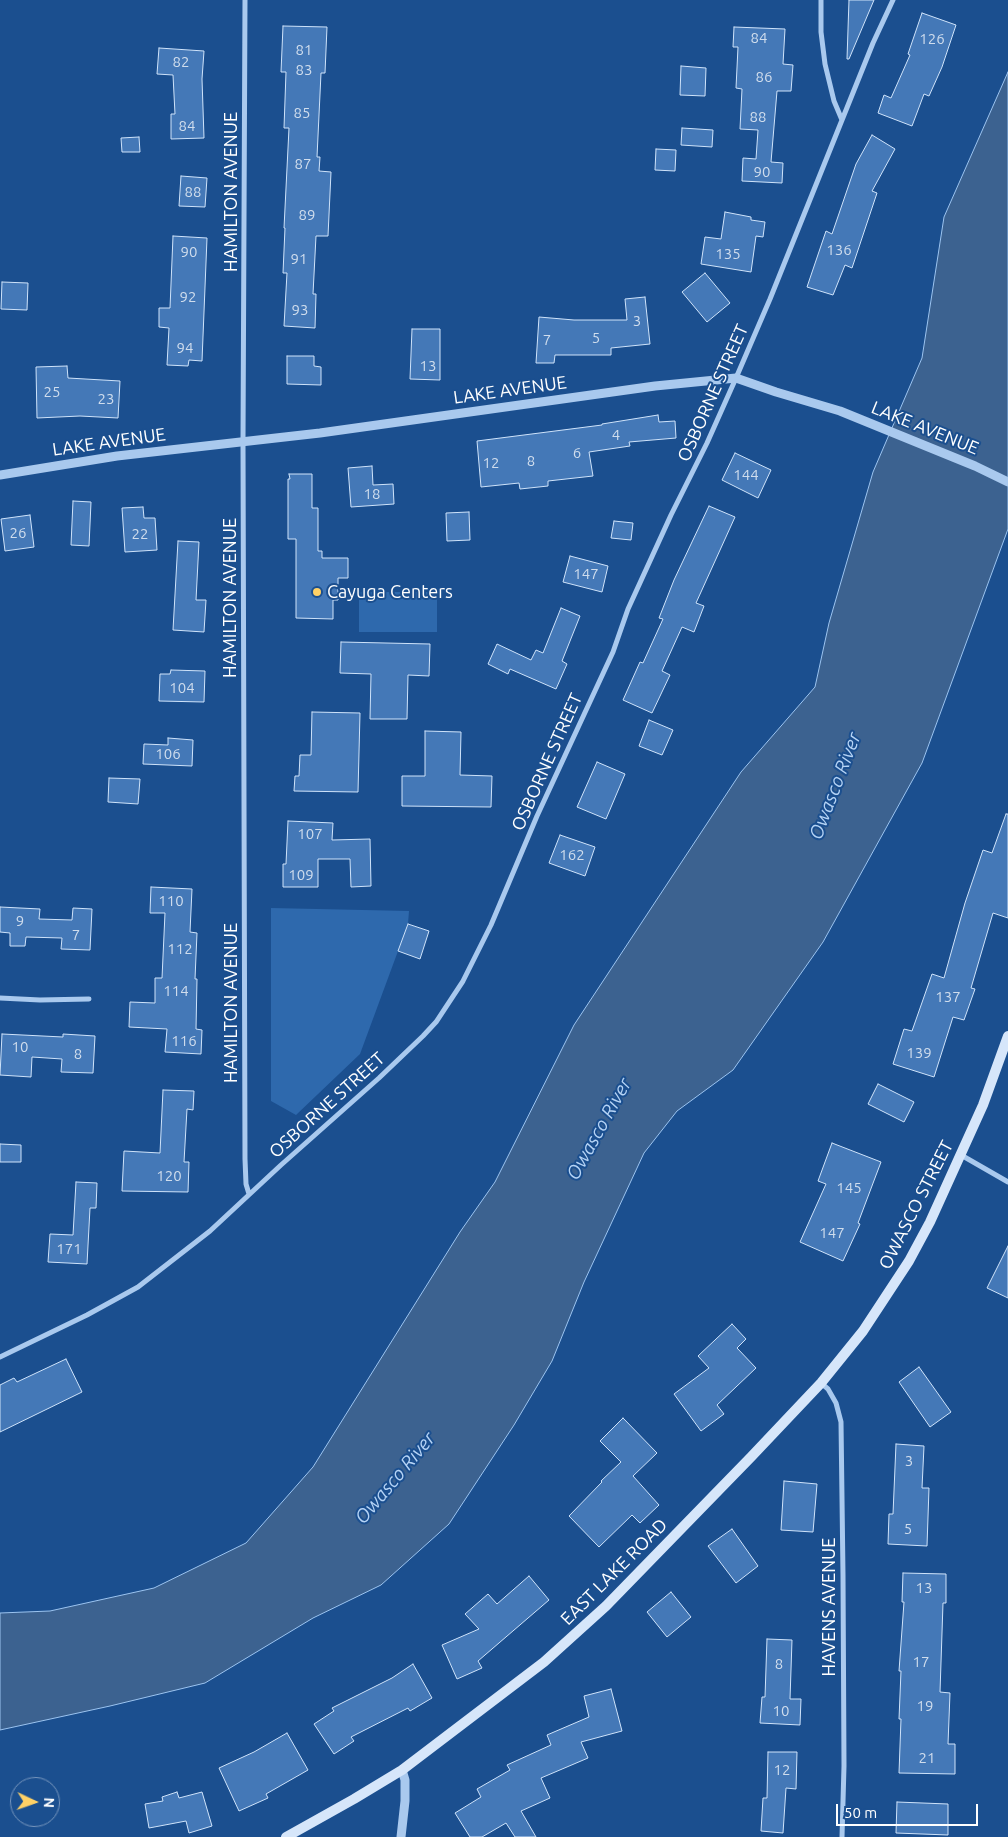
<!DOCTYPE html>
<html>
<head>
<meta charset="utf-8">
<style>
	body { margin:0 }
	#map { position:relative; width:1008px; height:1837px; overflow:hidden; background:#1b4f8f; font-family:Ubuntu,sans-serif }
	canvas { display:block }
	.north { position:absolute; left:10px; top:1777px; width:50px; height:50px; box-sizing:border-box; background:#1b4f8f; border:1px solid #7695bc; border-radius:50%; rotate:93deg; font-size:14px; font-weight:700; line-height:20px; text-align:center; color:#fff }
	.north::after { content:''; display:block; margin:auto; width:18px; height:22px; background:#ffd166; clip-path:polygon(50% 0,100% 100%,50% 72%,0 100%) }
	.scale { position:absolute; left:836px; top:1804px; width:142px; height:22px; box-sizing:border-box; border:2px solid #fff; border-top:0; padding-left:6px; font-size:15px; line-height:18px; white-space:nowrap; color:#fff; -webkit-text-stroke:4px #1b4f8f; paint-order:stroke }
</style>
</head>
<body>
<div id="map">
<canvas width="1008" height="1837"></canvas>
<div class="north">N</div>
<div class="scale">50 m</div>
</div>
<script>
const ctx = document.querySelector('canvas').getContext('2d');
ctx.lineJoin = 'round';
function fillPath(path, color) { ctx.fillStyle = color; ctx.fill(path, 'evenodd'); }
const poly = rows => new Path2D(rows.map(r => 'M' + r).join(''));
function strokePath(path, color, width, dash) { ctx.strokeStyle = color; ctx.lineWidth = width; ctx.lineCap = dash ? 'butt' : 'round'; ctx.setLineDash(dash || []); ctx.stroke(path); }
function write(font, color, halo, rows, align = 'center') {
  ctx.font = font + ' Ubuntu,sans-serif'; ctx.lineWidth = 4; ctx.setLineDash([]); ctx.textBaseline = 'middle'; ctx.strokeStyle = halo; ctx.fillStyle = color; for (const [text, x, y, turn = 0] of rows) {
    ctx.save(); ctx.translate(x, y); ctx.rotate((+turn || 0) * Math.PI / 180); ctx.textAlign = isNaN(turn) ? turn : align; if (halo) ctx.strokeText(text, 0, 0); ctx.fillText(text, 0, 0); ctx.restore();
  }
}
const green = poly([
	[359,592,437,592,437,632,359,632],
	[271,908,409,911,408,924,360,1054,296,1115,271,1101]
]);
const water = poly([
	[1008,72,1008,529,922,763,823,942,733,1070,677,1111,644,1153,584,1282,552,1361,514,1425,449,1524,381,1585,313,1618,205,1683,110,1706,0,1730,0,1613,50,1611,154,1588,246,1543,313,1467,460,1232,495,1182,574,1025,741,772,815,687,829,623,873,472,922,358,944,217,1008,72]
]);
const building = poly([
	[849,0,874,0,849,59,847,59,849,0],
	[922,13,956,25,942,67,929,96,924,94,912,126,878,113,884,95,891,98,910,55,908,54,922,13],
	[283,26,327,27,325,73,321,73,317,157,320,157,319,171,331,172,328,236,316,236,313,294,316,294,315,328,284,326,287,273,283,273,285,228,284,228,289,128,284,128,286,72,281,72,283,26],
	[734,27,785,29,783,64,793,65,791,91,777,91,771,162,783,163,782,183,742,181,743,158,756,159,758,130,740,129,742,89,736,88,738,47,733,47,734,27],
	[159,48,204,51,202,79,204,138,171,139,171,114,175,114,173,75,157,74,159,48],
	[681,66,706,68,705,96,680,95,681,66],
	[682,128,713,130,712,147,681,145,682,128],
	[872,135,895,149,872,191,877,193,852,268,845,265,833,295,807,287,826,231,832,234,856,164,872,135],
	[139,137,140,152,122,152,121,138,139,137],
	[656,149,676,150,675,171,655,170,656,149],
	[181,176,207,178,205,207,179,206,181,176],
	[725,212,751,217,751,220,765,222,763,237,756,236,751,272,701,264,705,237,721,239,725,212],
	[173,236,207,238,202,361,189,360,188,366,167,365,169,328,159,327,159,308,170,308,173,236],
	[705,273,730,303,707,322,682,292,705,273],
	[2,282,28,283,27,310,1,309,2,282],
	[645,297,650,344,611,348,611,355,555,355,554,363,536,363,539,317,574,320,627,320,625,299,645,297],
	[412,329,440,329,440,380,410,379,412,329],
	[287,356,314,356,314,366,321,367,321,385,287,384,287,356],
	[67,366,68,378,120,381,118,418,80,416,37,418,36,367,67,366],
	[658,415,659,422,675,421,676,438,629,442,630,446,589,452,593,476,548,481,548,486,520,489,519,483,481,487,477,441,602,425,602,424,658,415],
	[735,453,771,470,758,498,722,480,735,453],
	[372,466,373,485,393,484,394,504,351,507,348,468,372,466],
	[289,474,312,474,312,508,318,508,318,551,322,551,322,558,348,558,348,578,338,578,338,600,333,600,333,619,296,618,296,539,288,539,288,479,290,479,289,474],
	[73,501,91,502,89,546,71,545,73,501],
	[709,506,735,517,696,603,704,606,694,632,682,627,662,671,670,675,652,713,623,700,640,662,643,663,663,619,659,618,674,580,709,506],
	[143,507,144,518,155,518,157,550,125,552,122,508,143,507],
	[469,512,470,540,447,541,446,513,469,512],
	[30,515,34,547,5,551,1,519,30,515],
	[614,521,633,523,631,540,611,538,614,521],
	[178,541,199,542,196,600,206,600,204,632,173,630,178,541],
	[570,556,608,566,602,592,563,582,570,556],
	[561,608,580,616,562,661,567,664,556,689,510,669,508,674,488,664,497,644,531,660,536,650,543,653,561,608],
	[341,642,430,644,429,676,408,675,407,719,370,719,371,674,340,673,341,642],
	[171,670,205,671,204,702,159,701,160,674,170,674,171,670],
	[312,712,360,713,358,792,294,791,295,776,299,776,300,755,311,755,312,712],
	[649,720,673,730,662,755,639,746,649,720],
	[425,731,461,732,460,775,492,776,491,807,402,806,402,776,425,776,425,731],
	[168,738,193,740,192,766,143,764,144,744,168,745,168,738],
	[597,762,625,774,606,819,577,807,597,762],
	[109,778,140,779,138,804,108,802,109,778],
	[1006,814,1008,814,1008,918,993,913,971,988,975,989,964,1020,953,1017,934,1077,893,1064,904,1029,912,1031,932,974,944,978,965,903,983,850,992,853,1006,814],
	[288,821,333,823,332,840,370,839,371,886,351,887,350,859,318,859,318,887,283,887,283,864,286,864,288,821],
	[560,835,595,847,585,876,549,863,560,835],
	[151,887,192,889,190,932,197,933,195,979,197,979,196,1029,202,1030,201,1054,165,1052,167,1029,129,1027,130,1002,155,1003,155,978,162,978,165,913,150,913,151,887],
	[0,907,40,909,39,919,72,920,73,908,92,909,90,950,61,949,62,938,26,937,25,946,10,946,10,933,0,932,0,907],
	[408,924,429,931,420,959,398,951,408,924],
	[2,1034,63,1037,63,1034,95,1036,93,1073,61,1072,62,1059,32,1057,31,1077,0,1075,2,1034],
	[878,1084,914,1102,904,1122,868,1104,878,1084],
	[163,1090,194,1091,193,1110,187,1109,184,1162,189,1162,188,1192,122,1191,124,1151,160,1153,163,1090],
	[832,1143,881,1162,858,1223,860,1224,843,1261,800,1242,826,1184,818,1181,832,1143],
	[0,1144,21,1145,21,1162,0,1162,0,1144],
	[76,1182,97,1183,96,1208,90,1208,87,1264,48,1262,50,1234,73,1235,76,1182],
	[1008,1246,1008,1298,987,1288,1008,1246],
	[732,1324,746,1339,737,1348,756,1368,717,1405,724,1414,701,1431,674,1394,709,1368,698,1356,732,1324],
	[66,1359,82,1392,0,1432,0,1385,14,1378,17,1382,66,1359],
	[919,1367,951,1412,930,1427,899,1382,919,1367],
	[623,1418,657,1453,633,1476,659,1505,640,1523,632,1515,599,1547,569,1516,602,1482,601,1481,621,1462,600,1441,623,1418],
	[896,1444,924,1446,922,1488,929,1488,927,1546,888,1544,889,1514,893,1514,896,1444],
	[784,1481,817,1484,813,1532,781,1530,784,1481],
	[732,1529,758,1566,736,1583,708,1546,732,1529],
	[903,1573,946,1574,946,1603,943,1603,940,1692,950,1693,948,1744,955,1744,955,1774,899,1773,901,1719,899,1719,901,1671,899,1671,904,1602,902,1602,903,1573],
	[529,1576,549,1600,478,1661,482,1668,457,1679,442,1645,479,1629,465,1614,488,1594,497,1604,529,1576],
	[671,1592,691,1617,667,1637,647,1612,671,1592],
	[767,1639,792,1640,790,1699,801,1699,800,1725,760,1723,762,1697,765,1697,767,1639],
	[413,1664,432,1698,410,1711,408,1708,351,1737,354,1741,334,1754,314,1724,334,1711,332,1708,392,1678,413,1664],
	[611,1689,622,1731,581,1742,588,1758,541,1778,550,1798,521,1811,536,1837,515,1837,506,1823,482,1837,470,1837,455,1813,481,1797,477,1789,510,1770,507,1765,551,1745,547,1735,589,1717,584,1696,611,1689],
	[287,1733,308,1770,266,1794,268,1798,239,1811,219,1768,254,1752,287,1733],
	[768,1752,797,1752,796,1789,786,1788,783,1833,761,1831,763,1798,767,1798,768,1752],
	[177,1792,179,1798,202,1792,212,1826,189,1833,186,1821,149,1828,145,1804,163,1801,162,1797,177,1792],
	[897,1802,948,1804,948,1835,896,1833,897,1802]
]);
const minor = poly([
	[245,0,243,441,245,1159,246,1184,249,1194],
	[821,0,821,32,825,64,834,101,842,120],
	[0,998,40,1000,89,999],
	[961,1155,1008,1182],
	[0,1357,87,1315,138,1287,210,1231,281,1165,379,1078,423,1036,436,1022,463,981,491,925,537,816,613,652,628,609,671,515,707,443,736,378,770,299,873,43,893,0],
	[821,1383,828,1389,836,1403,841,1422,843,1575,844,1766,842,1837]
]);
const tertiary = poly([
	[0,475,117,456,320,433,655,386,736,378,776,392,840,411,975,466,1008,482],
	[401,1837,405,1801,405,1780,402,1770]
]);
const secondary = poly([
	[286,1837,354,1799,402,1770,544,1662,606,1606,751,1457,821,1383,863,1331,909,1261,930,1222,983,1105,1008,1036]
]);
const markers = [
	[317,592,5,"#ffd166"]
];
const numberNames = [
	["84",759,38],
	["126",932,39],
	["81",304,50],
	["82",181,62],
	["83",304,70],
	["86",764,77],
	["85",302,113],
	["88",758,117],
	["84",187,126],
	["87",303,164],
	["90",762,172],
	["88",193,192],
	["89",307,215],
	["136",839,250],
	["90",189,252],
	["135",728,254],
	["91",299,259],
	["92",188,297],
	["93",300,310],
	["3",637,321],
	["5",596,338],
	["7",547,340],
	["94",185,348],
	["13",428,366],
	["25",52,392],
	["23",106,399],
	["4",616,435],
	["6",577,453],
	["8",531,461],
	["12",491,463],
	["144",746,475],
	["18",372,494],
	["26",18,533],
	["22",140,534],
	["147",586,574],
	["104",182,688],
	["106",168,754],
	["107",310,834],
	["162",572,855],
	["109",301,875],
	["110",171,901],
	["9",20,921],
	["7",76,935],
	["112",180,949],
	["114",176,991],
	["137",948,997],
	["116",184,1041],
	["10",20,1047],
	["139",919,1053],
	["8",78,1054],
	["120",169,1176],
	["145",849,1188],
	["147",832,1233],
	["171",69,1249],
	["3",909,1461],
	["5",908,1529],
	["13",924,1588],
	["17",921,1662],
	["8",779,1664],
	["19",925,1706],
	["10",781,1711],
	["21",927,1758],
	["12",782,1770]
];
const streetNames = [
	["HAMILTON AVENUE",231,192,-90],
	["LAKE AVENUE",510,390,-8],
	["OSBORNE STREET",713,393,-66],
	["LAKE AVENUE",925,428,22],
	["LAKE AVENUE",109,442,-8],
	["HAMILTON AVENUE",230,598,-90],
	["OSBORNE STREET",547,762,-66],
	["HAMILTON AVENUE",231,1003,-90],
	["OSBORNE STREET",327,1105,-42],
	["OWASCO STREET",916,1205,-63],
	["EAST LAKE ROAD",614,1572,-45],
	["HAVENS AVENUE",829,1607,-90]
];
const poiNames = [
	["Cayuga Centers",327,592]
];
const waterNames = [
	["Owasco River",835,786,-69],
	["Owasco River",599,1129,-61],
	["Owasco River",395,1478,-50]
];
fillPath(green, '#2e69ad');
fillPath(water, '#3c6290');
strokePath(water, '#9cc4f0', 1);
fillPath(building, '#4478b7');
strokePath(building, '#cfe3fa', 1);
strokePath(minor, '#a9c9ee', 5);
strokePath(tertiary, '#a9c9ee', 9);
strokePath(secondary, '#d6e6fa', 10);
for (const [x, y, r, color] of markers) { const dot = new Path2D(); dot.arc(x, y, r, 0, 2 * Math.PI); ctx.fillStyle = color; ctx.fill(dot); strokePath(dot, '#1b4f8f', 2); }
write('15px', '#d0dded', null, numberNames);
write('18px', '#fff', '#1b4f8f', streetNames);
write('18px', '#fff', '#1b4f8f', poiNames, 'left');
write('italic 19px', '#b5d3f5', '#1b4f8f', waterNames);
</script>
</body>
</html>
